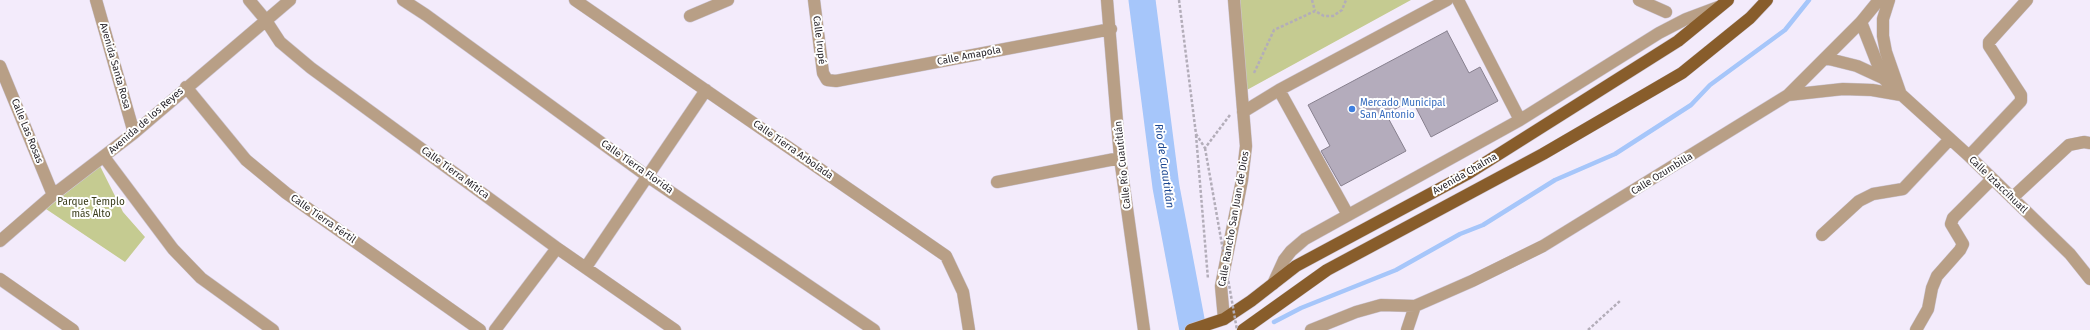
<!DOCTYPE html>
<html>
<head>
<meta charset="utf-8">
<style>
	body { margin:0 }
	canvas { display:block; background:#f3ebfb }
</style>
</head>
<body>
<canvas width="2090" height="330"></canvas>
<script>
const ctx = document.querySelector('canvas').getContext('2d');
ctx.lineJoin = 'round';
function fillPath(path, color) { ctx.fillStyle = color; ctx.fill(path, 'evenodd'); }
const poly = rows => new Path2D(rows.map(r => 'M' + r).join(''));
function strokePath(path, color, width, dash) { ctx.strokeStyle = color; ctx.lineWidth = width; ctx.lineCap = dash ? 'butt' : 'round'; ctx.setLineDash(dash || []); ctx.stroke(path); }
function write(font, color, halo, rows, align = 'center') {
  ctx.font = font + ' "Fira Sans",sans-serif'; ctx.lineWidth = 4; ctx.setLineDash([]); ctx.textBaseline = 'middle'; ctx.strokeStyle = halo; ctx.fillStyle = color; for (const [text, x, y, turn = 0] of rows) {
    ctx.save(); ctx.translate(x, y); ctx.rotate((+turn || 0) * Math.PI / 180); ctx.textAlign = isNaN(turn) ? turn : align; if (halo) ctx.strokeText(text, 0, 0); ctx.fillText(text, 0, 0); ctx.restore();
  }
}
const green = poly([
	[1240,0,1411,0,1245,91],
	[100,166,123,212,145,237,125,262,46,209]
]);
const stream = poly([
	[1274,322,1301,308,1396,270,1460,234,1483,225,1555,180,1615,154,1691,105,1710,85,1785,30,1809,0]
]);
const river = poly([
	[1142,0,1166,187,1193,330]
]);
const building = poly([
	[1447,31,1469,73,1480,67,1498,101,1431,137,1412,100,1386,114,1406,151,1341,186,1321,151,1330,146,1308,105,1447,31]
]);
const path = poly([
	[1179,0,1196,134,1205,148,1230,115],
	[1312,0,1315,11],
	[1254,73,1274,30,1315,11,1324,16,1333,16,1342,10,1346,0],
	[1196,135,1208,279],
	[1588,330,1621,300]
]);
const minor = poly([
	[96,0,134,133],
	[249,0,265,19,280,42,311,68,557,248,675,330],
	[403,0,426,15,647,176,874,330],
	[575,0,946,256,963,292,969,330],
	[814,0,823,73,827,80,836,81,1111,29],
	[1107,0,1120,158,1144,330],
	[1458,0,1520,120],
	[1639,0,1666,12],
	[690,16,728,0],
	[1861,22,1883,78],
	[1825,58,1857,66,1883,78,1969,156,2070,254,2090,279],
	[0,66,53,195],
	[186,87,246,160,286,193,480,330],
	[1279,90,1348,215],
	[1788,95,1843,89,1872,90,1901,95,1886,52,1883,36,1883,19,1889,0],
	[1243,112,1279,90,1447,0],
	[1969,156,2021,101,2021,95,1989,46,1989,42,2027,0],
	[104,157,173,249,201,278,273,330],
	[997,182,1120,158],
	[2012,198,2069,145,2084,142,2090,143],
	[1822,235,1859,201,1873,194,1903,189,1950,139],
	[0,241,53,195,134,133,290,0],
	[586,267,706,90],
	[0,279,73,330],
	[1273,284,1284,260,1291,251,1305,239,1520,120,1659,33,1686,19,1718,7],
	[1224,319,1221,286,1242,180,1246,146,1234,0],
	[495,330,557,248],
	[1311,330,1356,312,1381,305,1415,306,1472,281,1543,246,1788,95,1861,22,1879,0],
	[1407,330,1415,306],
	[1916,330,1928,309,1932,288,1937,276,1960,250,1963,244,1951,224,1953,218,1992,179]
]);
const major = poly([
	[1191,330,1224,319,1251,301,1296,266,1469,173,1678,41,1728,0],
	[1243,330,1327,270,1543,154,1682,73,1750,18,1767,0]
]);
const pathBridge = poly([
	[1205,148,1237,330]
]);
const markers = [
	[1352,109,4,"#3f7fe0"]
];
const streetNames = [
	["Calle Irupé",819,40,83],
	["Calle Amapola",969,56,-11],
	["Avenida Santa Rosa",115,66,74],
	["Avenida de los Reyes",146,121,-41],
	["Calle Las Rosas",27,131,68],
	["Calle Tierra Arbolada",793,150,35],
	["Calle Río Cuautitlán",1123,165,-96],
	["Calle Tierra Florida",637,167,35],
	["Calle Tierra Mítica",455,173,36],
	["Avenida Chalma",1465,174,-30],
	["Calle Ozumbilla",1662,174,-32],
	["Calle Iztaccíhuatl",1998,185,44],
	["Calle Tierra Fértil",323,219,35],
	["Calle Rancho San Juan de Dios",1234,219,-80]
];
const shopNames = [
	["Mercado Municipal",1360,103],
	["San Antonio",1360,115]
];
const parkNames = [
	["Parque Templo",91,202],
	["más Alto",91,214]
];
const waterNames = [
	["Rio de Cuautitlán",1164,166,82]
];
fillPath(green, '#c5cb91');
strokePath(stream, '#a6c6fa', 4.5);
strokePath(river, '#a6c6fa', 27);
fillPath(building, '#b4acbc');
strokePath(building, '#87808e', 1);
strokePath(minor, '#cdc6d4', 13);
strokePath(major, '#cdc6d4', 13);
strokePath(path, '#b3adb9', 2.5, [3, 2]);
strokePath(minor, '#b89f86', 12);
strokePath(major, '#885d2b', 12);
strokePath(pathBridge, '#b3adb9', 2.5, [3, 2]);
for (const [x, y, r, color] of markers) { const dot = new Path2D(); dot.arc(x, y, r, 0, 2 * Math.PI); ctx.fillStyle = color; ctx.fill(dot); strokePath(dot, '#fff', 1.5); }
write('10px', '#221f25', '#fff', streetNames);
write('10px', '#366cbe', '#fff', shopNames, 'left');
write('10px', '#383b19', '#fff', parkNames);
write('italic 11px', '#1b4791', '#fff', waterNames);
</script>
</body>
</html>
